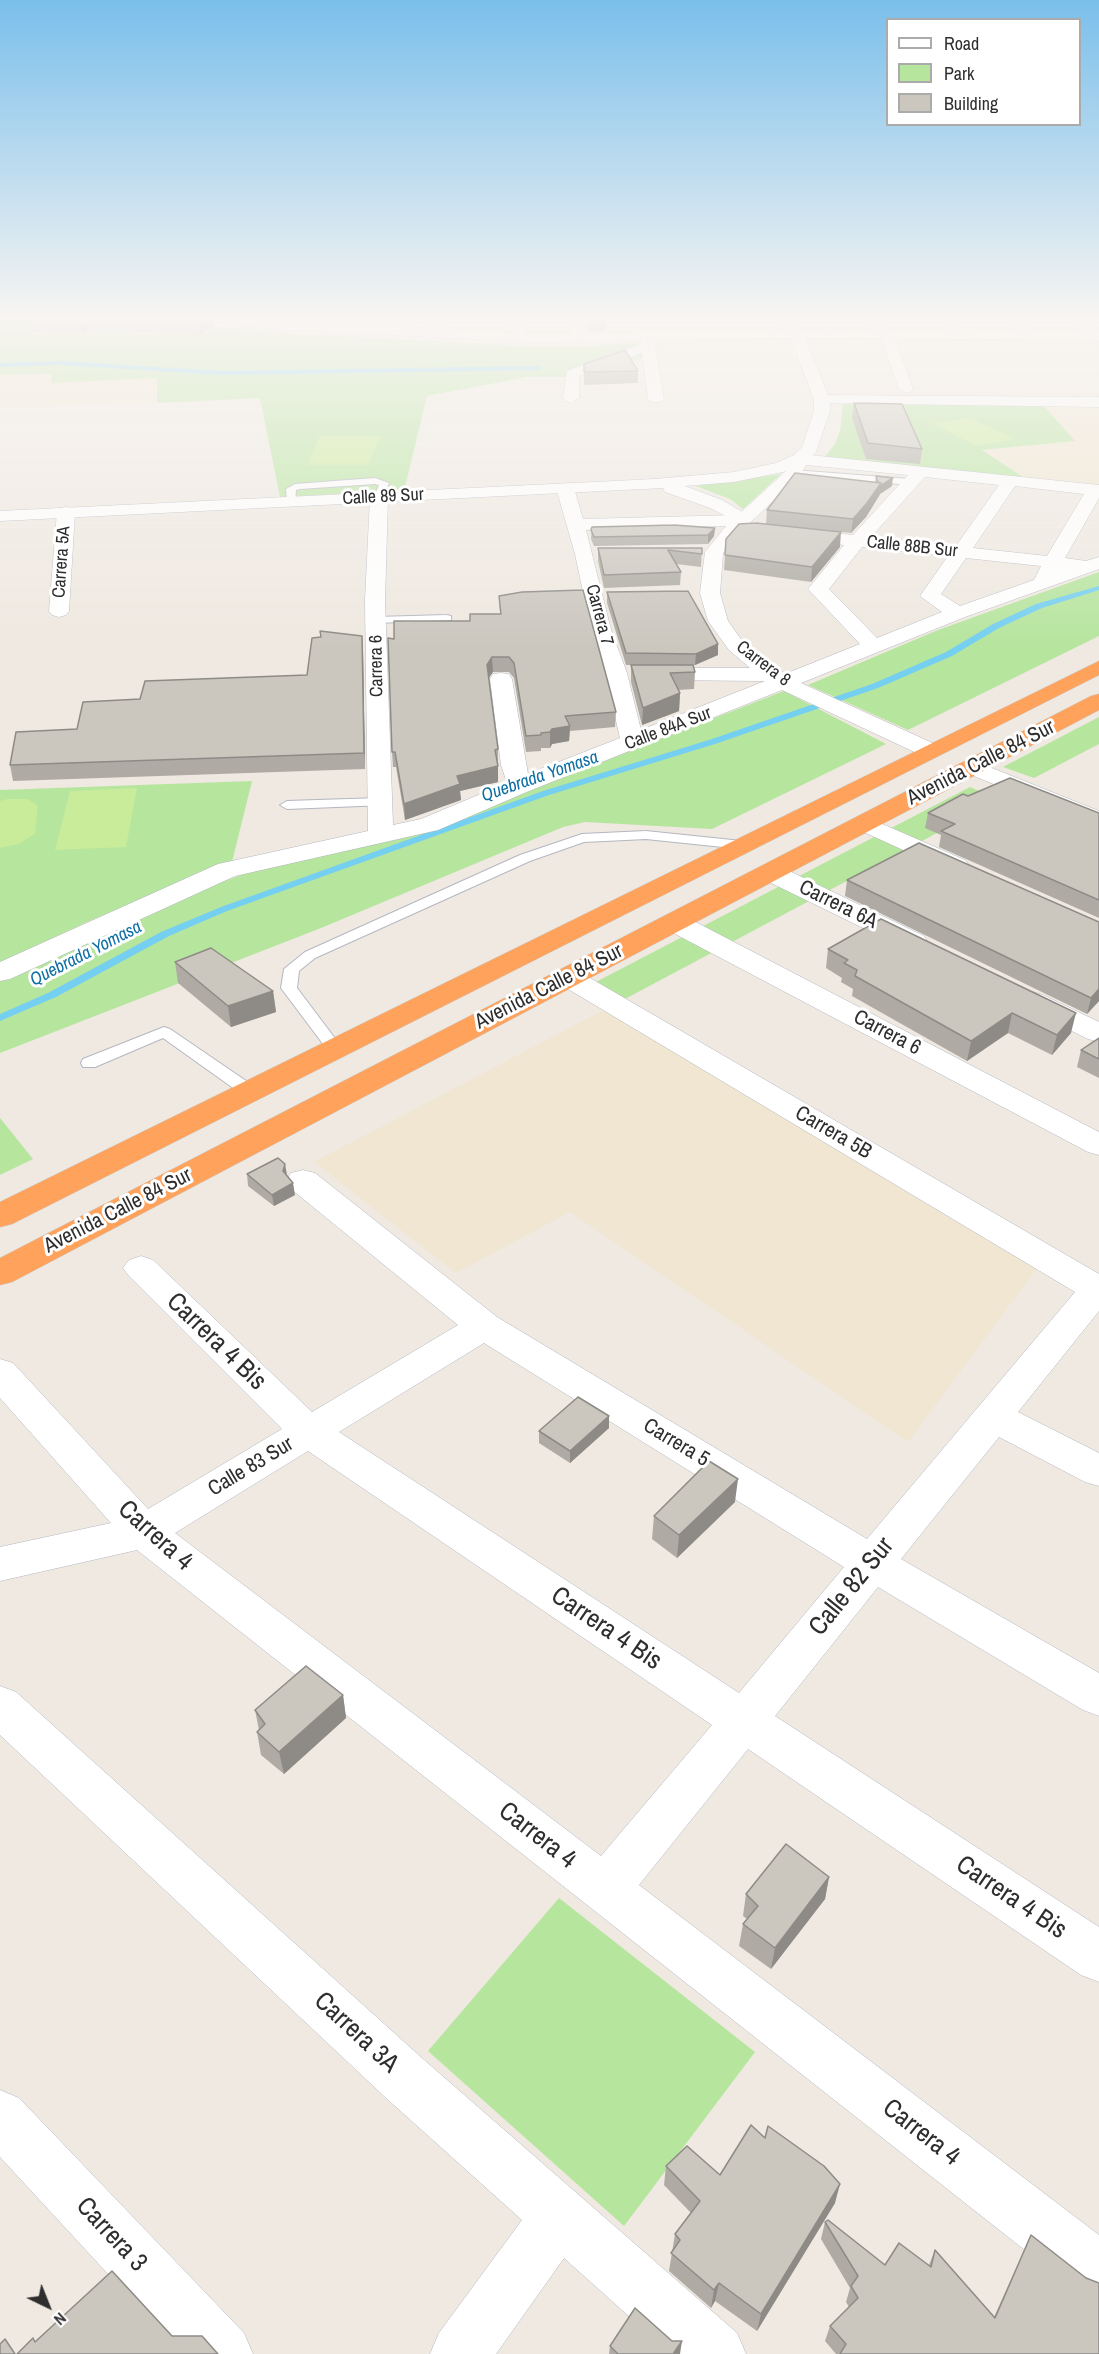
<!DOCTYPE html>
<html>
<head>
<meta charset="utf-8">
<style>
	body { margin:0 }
	#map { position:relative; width:1099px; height:2354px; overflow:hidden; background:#efe9e1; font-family:"Archivo Narrow",sans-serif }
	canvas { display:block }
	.legend { position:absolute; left:886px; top:18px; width:195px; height:108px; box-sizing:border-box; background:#fff; border:2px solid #ababab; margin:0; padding:8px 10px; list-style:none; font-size:18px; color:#2e2e2e }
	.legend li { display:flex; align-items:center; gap:12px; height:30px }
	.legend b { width:30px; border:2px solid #ababab }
	.north { position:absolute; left:18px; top:2276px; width:60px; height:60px; -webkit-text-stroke:4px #fff; paint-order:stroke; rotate:137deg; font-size:16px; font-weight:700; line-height:24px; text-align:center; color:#2e2e2e }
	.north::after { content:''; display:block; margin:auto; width:21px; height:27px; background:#2e2e2e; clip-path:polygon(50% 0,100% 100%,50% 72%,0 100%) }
</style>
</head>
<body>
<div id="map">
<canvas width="1099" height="2354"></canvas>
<ul class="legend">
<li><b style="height:8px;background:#fff"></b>Road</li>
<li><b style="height:16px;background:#b6e59e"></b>Park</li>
<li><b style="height:16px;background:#cbc7bf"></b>Building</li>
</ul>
<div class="north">N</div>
</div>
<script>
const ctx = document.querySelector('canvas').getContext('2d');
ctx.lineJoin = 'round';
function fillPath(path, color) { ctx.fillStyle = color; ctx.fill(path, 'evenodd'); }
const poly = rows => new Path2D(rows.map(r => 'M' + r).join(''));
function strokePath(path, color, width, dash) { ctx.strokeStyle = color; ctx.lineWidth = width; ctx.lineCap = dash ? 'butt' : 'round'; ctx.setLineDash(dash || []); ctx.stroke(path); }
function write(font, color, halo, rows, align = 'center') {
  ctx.font = font + ' "Archivo Narrow",sans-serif'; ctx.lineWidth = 6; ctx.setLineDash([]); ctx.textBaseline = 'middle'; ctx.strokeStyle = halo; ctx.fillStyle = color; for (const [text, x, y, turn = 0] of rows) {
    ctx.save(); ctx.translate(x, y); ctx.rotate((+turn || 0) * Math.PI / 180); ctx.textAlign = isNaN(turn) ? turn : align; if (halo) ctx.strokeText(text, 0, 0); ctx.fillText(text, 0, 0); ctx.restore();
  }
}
const education = poly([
	[53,374,52,382,157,378,156,401,0,408,0,375],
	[1044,406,1099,407,1099,486,1026,479,981,449,1074,441],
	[604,1010,1037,1268,908,1442,570,1212,456,1273,314,1162]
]);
const green = poly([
	[0,318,149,318,266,332,523,346,589,346,638,342,643,358,572,377,527,377,427,396,404,491,280,497,260,398,157,403,157,378,51,383,52,374,0,375],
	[843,404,1044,406,1075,441,982,450,1026,479,823,459,835,444,840,431],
	[781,474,743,509,730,499,696,486],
	[1099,572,1099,636,908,730,808,685,938,630],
	[784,691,886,744,712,829,585,822,563,827,321,928,0,1053,0,980,168,901,244,874,499,802],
	[1099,717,1099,744,1034,778,1003,767],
	[252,781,232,862,87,922,0,963,0,790],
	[970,787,999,800,623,1000,594,983],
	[0,1118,33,1159,0,1175],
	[559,1898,755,2052,624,2226,428,2051]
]);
const pitch = poly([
	[970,418,1015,439,977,446,932,423],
	[320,436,381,436,368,465,307,465],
	[137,788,126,847,55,850,70,791],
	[8,799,28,799,38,806,35,834,19,844,0,848,0,801]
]);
const stream = poly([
	[60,361,222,371,539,366,542,368,539,370,222,375,60,365,0,367,0,363,60,361],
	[1099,586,1099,590,1042,608,999,628,952,656,878,688,715,744,549,795,227,911,169,936,56,997,0,1021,0,1014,48,993,161,932,221,907,543,791,709,740,872,684,946,652,993,624,1036,604,1099,586]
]);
const lane = poly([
	[793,470,911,479,916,482,911,485,790,475,788,473,793,470],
	[375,478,389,483,382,499,374,497,379,485,375,484,300,489,296,490,295,503,287,501,286,489,295,484,375,478],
	[447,615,451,616,451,620,376,623,370,620,376,617,447,615],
	[380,798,385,799,387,802,385,805,287,809,280,805,287,801,380,798],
	[646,831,742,841,749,845,742,849,646,839,584,842,530,861,315,958,299,971,297,988,343,1049,341,1052,329,1052,281,988,284,969,305,952,520,855,582,834,646,831],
	[164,1027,170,1029,255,1087,257,1091,255,1095,243,1095,163,1038,95,1067,83,1067,81,1063,83,1059,164,1027]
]);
const street = poly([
	[352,318,366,318,364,333,354,333,352,318],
	[428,318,442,318,444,334,442,337,432,337,428,318],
	[507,318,521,318,527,338,525,341,515,341,507,318],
	[567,318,581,318,588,338,586,341,576,341,567,318],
	[862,318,877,318,893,334,913,389,911,392,906,393,899,389,880,335,862,318],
	[937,318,952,318,969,335,962,339,957,338,937,318],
	[1003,318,1018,318,1037,336,1030,340,1025,339,1003,318],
	[1067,318,1082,318,1099,330,1099,341,1094,340,1067,318],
	[647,333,654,337,664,399,661,402,651,402,648,399,642,353,579,376,579,398,571,403,566,401,563,398,567,371,641,344,640,337,647,333],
	[822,395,1099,397,1099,407,817,403,814,400,822,395],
	[800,454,1099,485,1099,498,1065,558,1086,561,1099,557,1099,569,965,617,801,683,939,746,943,751,939,756,931,758,923,756,782,690,529,791,438,830,235,876,10,979,0,981,0,962,218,864,368,831,365,601,370,497,373,493,379,492,385,493,388,497,385,601,393,825,421,819,507,783,501,765,490,679,493,674,501,673,509,674,512,679,528,774,620,738,605,673,591,630,575,554,556,488,559,484,571,484,574,488,583,519,738,515,786,471,794,455,800,454],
	[806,465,908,475,853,535,796,529,790,530,787,534,790,538,796,539,844,545,808,589,860,644,785,674,743,642,728,621,720,593,723,553,740,532,799,477,806,465],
	[925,477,999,485,956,546,871,537,925,477],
	[1015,486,1084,494,1047,556,973,548,1015,486],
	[726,526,705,552,700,593,708,621,729,650,750,668,651,668,643,669,640,674,643,679,651,680,765,681,641,730,627,673,611,630,586,530,726,526],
	[862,547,948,556,920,596,942,612,877,638,829,589,862,547],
	[966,558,1041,566,1034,580,960,606,941,594,966,558],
	[66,507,72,508,75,512,69,611,66,615,59,617,52,615,49,611,57,512,60,508,66,507],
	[972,760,1099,811,1099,827,964,772,960,767,964,762,972,760],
	[864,816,965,860,969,865,965,870,956,873,947,870,855,828,852,823,855,818,864,816],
	[770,864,779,866,924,936,928,942,924,948,914,950,904,948,761,878,757,872,761,866,770,864],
	[674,914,684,916,1099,1132,1099,1155,1088,1152,664,928,660,922,664,916,674,914],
	[568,968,578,971,1099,1274,1099,1311,1018,1412,1099,1453,1099,1486,1085,1482,999,1437,901,1559,1099,1673,1099,1716,1083,1710,878,1587,775,1716,1099,1927,1099,1982,1081,1975,748,1749,639,1885,1099,2235,1099,2300,1078,2292,137,1550,0,1581,0,1547,111,1523,0,1398,0,1359,13,1363,148,1509,282,1429,129,1276,123,1268,129,1260,141,1256,153,1260,312,1412,458,1325,291,1189,286,1181,291,1173,303,1170,315,1173,497,1317,867,1539,1075,1292,558,983,554,977,558,971,568,968],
	[484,1343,844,1567,739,1693,339,1432,484,1343],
	[308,1451,712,1725,601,1856,175,1533,308,1451],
	[1033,992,1043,995,1099,1022,1099,1042,1088,1039,1023,1007,1019,1001,1023,995,1033,992],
	[0,1686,16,1692,423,2059,737,2333,746,2354,671,2354,564,2258,496,2354,430,2354,439,2333,522,2220,385,2097,0,1735,0,1686],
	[0,2090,19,2098,244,2333,253,2354,182,2354,0,2157,0,2090]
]);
const secondary = poly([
	[198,318,246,318,535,334,786,330,777,318,791,318,800,330,1099,332,1099,340,805,338,830,400,830,411,816,452,806,463,787,471,734,482,685,486,722,500,749,516,752,520,749,524,743,525,710,508,665,492,663,488,0,521,0,511,655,479,734,472,776,463,794,455,802,447,814,411,814,400,791,338,535,342,291,330,205,322,198,318]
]);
const highway = poly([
	[1099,661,1099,675,12,1224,0,1227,0,1202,1099,661],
	[1099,694,1099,710,12,1282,0,1285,0,1258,1091,696,1099,694]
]);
const wall = poly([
	[39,318,213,318,214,325,201,335,90,329,82,334,32,332,30,323],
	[588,318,606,324,606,331,588,331],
	[638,371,638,383,584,385,584,372],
	[854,403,922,449,920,464,866,459,852,418],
	[876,476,892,486,880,494,879,496,866,517,851,533,766,524,767,510,875,482],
	[592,527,715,528,714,536,708,544,594,546,591,539],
	[726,539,840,547,811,582,724,570],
	[598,548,702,548,701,567,676,564,681,572,680,585,604,588,598,561],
	[607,592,718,655,695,665,626,665,607,603],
	[499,596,616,712,615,727,570,731,569,741,552,744,550,748,541,748,541,751,526,752,514,678,509,672,493,672,489,677,498,749,498,782,460,791,461,800,405,820,396,767,393,767,392,752,470,621,500,614],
	[363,650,365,769,13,781,10,765,77,729,140,699,307,675],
	[631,665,695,672,694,689,678,690,680,693,679,711,642,725,631,682],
	[968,796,1099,813,1099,918,939,847,941,835,925,828,928,813],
	[847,880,1099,922,1099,1001,1087,1014,845,896],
	[828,949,1071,1033,1052,1055,1008,1033,967,1061,852,996,853,989,841,982,842,978,826,968],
	[175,962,273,991,276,1012,231,1027,178,983],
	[1099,1038,1099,1078,1077,1067,1081,1050],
	[247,1174,287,1175,295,1195,274,1206,248,1186],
	[609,1416,609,1428,570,1463,539,1443,539,1431],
	[735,1502,677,1558,652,1539,654,1516],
	[343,1695,346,1718,284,1774,261,1755,257,1732,259,1730,255,1710],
	[829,1877,825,1899,771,1969,739,1946,743,1924,747,1919,743,1916,746,1894],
	[666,2166,720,2175,835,2203,757,2331,715,2301,711,2308,669,2271,675,2234,691,2213,664,2185],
	[825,2222,885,2265,929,2265,935,2250,994,2317,1031,2235,1086,2278,1099,2354,836,2354,825,2341,830,2326,849,2307,846,2302,850,2288,821,2239],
	[610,2346,680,2354,609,2354]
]);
const shadedWall = poly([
	[211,318,213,318,214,325,201,335,200,326],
	[88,321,90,329,82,334,80,326],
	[893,478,892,486,880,494,879,496,866,517,851,533,853,519,881,483],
	[715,528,714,536,708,544,708,535],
	[841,532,840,547,811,582,812,567],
	[362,636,363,650,365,769,364,753],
	[718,644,718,655,695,665,696,654],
	[492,657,493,672,488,679,487,665],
	[680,693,679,711,642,725,643,708],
	[570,726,569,741,552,744,550,748,550,732,552,729],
	[498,766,498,782,460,791,461,800,405,820,404,804,457,776],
	[1099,989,1099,1001,1087,1014,1091,998],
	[273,991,276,1012,231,1027,228,1006],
	[1012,1013,1008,1033,967,1061,971,1041],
	[1076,1013,1071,1033,1052,1055,1057,1035],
	[285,1164,287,1175,283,1171],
	[293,1183,295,1195,274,1206,272,1195],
	[609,1416,609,1428,570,1463,570,1451],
	[738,1479,735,1502,677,1558,679,1535],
	[343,1695,346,1718,284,1774,279,1752],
	[829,1877,825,1899,771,1969,775,1948],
	[840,2184,835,2203,757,2331,761,2314],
	[719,2283,715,2301,711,2308,714,2290],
	[682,2341,680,2354,673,2354]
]);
const building = poly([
	[39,318,211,318,200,326,88,321,80,326,30,323,39,318],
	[588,318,602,318,606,324,588,324,588,318],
	[625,350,638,371,584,372,584,364,625,350],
	[854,403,902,404,922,449,868,443,854,403],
	[795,473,881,483,867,503,853,519,767,510,795,473],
	[876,476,893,478,880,486,881,483,878,482,876,476],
	[756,523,841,532,812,567,725,555,726,539,739,524,756,523],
	[674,525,715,528,708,535,594,537,591,530,592,527,674,525],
	[598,548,702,548,702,554,668,550,681,572,604,575,598,548],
	[583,590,616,712,565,716,570,726,552,729,550,732,541,733,541,735,526,736,514,663,509,657,492,657,487,665,498,749,495,750,498,766,457,776,460,784,404,804,395,752,392,752,388,638,394,639,394,621,470,621,470,614,501,614,499,596,522,592,583,590],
	[688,591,718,644,696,654,626,653,607,592,688,591],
	[320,631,362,636,364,753,10,765,16,732,77,729,83,702,140,699,145,681,307,675,312,638,321,637,320,631],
	[631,665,693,665,695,672,670,673,680,693,643,708,631,665],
	[1010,778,1099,813,1099,900,941,831,955,824,928,813,963,794,968,796,1010,778],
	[919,843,1099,922,1099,989,1091,998,847,880,919,843],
	[881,919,1076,1013,1057,1035,1012,1013,971,1041,855,976,857,970,844,963,848,960,828,949,881,919],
	[211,948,273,991,228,1006,175,962,211,948],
	[1099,1038,1099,1059,1081,1050,1099,1038],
	[278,1158,285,1164,283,1171,293,1183,272,1195,247,1174,278,1158],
	[578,1397,609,1416,570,1451,539,1431,578,1397],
	[709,1461,738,1479,679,1535,654,1516,709,1461],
	[306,1666,343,1695,279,1752,257,1732,265,1724,255,1710,306,1666],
	[786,1844,829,1877,775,1948,743,1924,758,1906,746,1894,786,1844],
	[751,2125,765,2138,768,2126,824,2166,840,2184,761,2314,719,2283,714,2290,671,2253,680,2240,675,2234,700,2201,666,2166,687,2146,720,2175,751,2125],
	[828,2220,885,2265,899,2243,931,2267,935,2250,995,2318,1031,2235,1086,2278,1099,2283,1099,2354,840,2354,846,2344,830,2326,858,2298,851,2286,858,2276,825,2222,828,2220],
	[112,2271,172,2336,202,2336,218,2354,17,2354,33,2338,35,2342,112,2271],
	[635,2308,672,2341,682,2341,673,2354,618,2354,610,2346,635,2308],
	[5,2339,15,2354,0,2354,0,2344,5,2339]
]);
const farStreetnames = [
	["Calle 89 Sur",383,497,-3],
	["Calle 88B Sur",912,547,6],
	["Carrera 5A",62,562,-86],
	["Carrera 7",599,615,75],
	["Carrera 8",763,664,37],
	["Carrera 6",377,666,-91],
	["Calle 84A Sur",668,729,-21]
];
const farWaternames = [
	["Quebrada Yomasa",540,777,-19],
	["Quebrada Yomasa",86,954,-27]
];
const streetNames = [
	["Avenida Calle 84 Sur",981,763,-27],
	["Carrera 6A",838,905,26],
	["Avenida Calle 84 Sur",549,987,-27],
	["Carrera 6",887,1033,28],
	["Carrera 5B",833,1133,30],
	["Avenida Calle 84 Sur",118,1211,-27],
	["Carrera 5",676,1443,31],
	["Calle 83 Sur",251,1467,-31]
];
const nearStreetnames = [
	["Carrera 4 Bis",216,1342,44],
	["Carrera 4",155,1536,42],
	["Calle 82 Sur",852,1587,-51],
	["Carrera 4 Bis",606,1629,34],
	["Carrera 4",537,1836,38],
	["Carrera 4 Bis",1011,1898,34],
	["Carrera 3A",356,2033,43],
	["Carrera 4",921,2133,38],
	["Carrera 3",111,2235,47]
];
fillPath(education, '#f0e6d1');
fillPath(green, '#b6e59e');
fillPath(pitch, '#c9ec9a');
fillPath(stream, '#75cff0');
strokePath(lane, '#b4b7c1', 2);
strokePath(street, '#b4b7c1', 1);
strokePath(secondary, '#b4b7c1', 1);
strokePath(highway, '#c9c9c9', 1);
fillPath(lane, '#fff');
fillPath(street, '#fff');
fillPath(secondary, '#fff');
fillPath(highway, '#ffa35c');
fillPath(wall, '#afaba4');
fillPath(shadedWall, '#8e8b86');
fillPath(building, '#cbc7bf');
strokePath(building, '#8e8b86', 1.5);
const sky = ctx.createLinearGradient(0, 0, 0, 647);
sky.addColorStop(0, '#7abfeb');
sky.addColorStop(0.49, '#f8f5f2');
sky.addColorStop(1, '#f8f5f200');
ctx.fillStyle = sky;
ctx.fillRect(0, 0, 1099, 647);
write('18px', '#2e2e2e', '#fff', farStreetnames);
write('italic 18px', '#0d6fa3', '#fff', farWaternames);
write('21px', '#2e2e2e', '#fff', streetNames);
write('26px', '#2e2e2e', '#fff', nearStreetnames);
</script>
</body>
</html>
